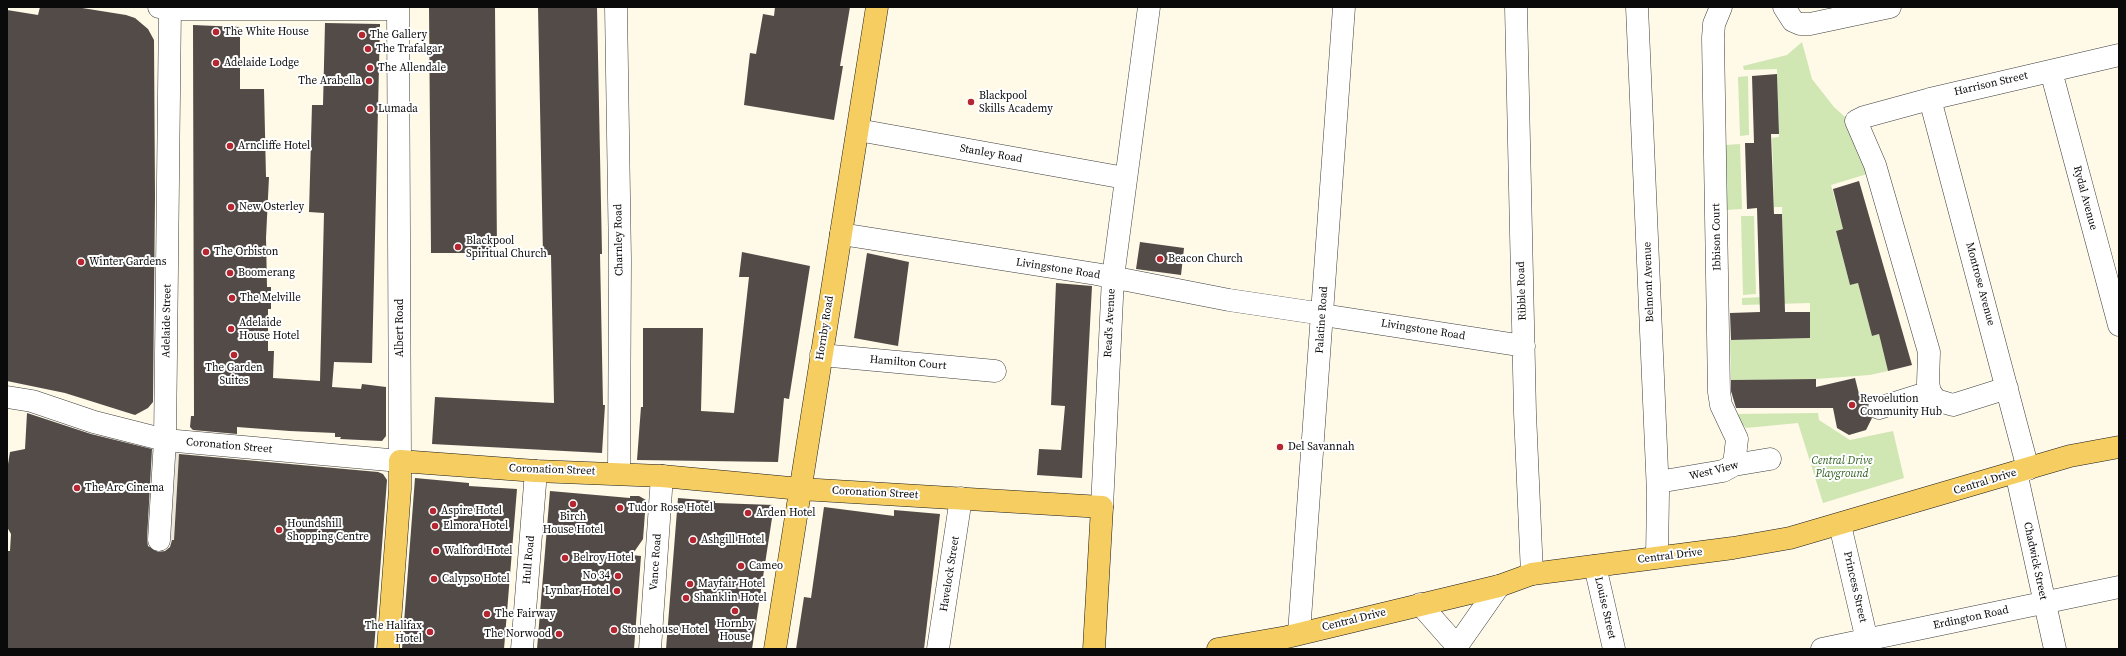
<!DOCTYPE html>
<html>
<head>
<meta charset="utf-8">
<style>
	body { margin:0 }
	#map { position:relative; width:2126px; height:656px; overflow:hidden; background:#fff9e8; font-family:"Source Serif 4",serif }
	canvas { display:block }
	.frame { position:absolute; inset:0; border:8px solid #0a0a0a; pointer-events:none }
</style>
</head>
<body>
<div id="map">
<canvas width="2126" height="656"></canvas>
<div class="frame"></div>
</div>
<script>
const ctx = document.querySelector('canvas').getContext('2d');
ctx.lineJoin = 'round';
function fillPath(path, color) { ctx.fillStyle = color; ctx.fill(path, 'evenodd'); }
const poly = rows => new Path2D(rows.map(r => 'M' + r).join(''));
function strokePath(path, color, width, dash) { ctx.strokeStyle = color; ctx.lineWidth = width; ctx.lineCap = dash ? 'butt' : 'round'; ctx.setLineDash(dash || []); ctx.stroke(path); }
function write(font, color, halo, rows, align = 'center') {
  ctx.font = font + ' "Source Serif 4",serif'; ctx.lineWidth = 4; ctx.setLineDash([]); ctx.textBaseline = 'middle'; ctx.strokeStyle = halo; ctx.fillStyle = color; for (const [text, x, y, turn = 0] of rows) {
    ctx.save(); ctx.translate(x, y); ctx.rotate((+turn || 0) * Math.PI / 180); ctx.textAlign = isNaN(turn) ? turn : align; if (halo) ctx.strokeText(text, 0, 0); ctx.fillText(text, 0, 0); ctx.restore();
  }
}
const green = poly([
	[1802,42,1812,79,1834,107,1845,117,1856,121,1877,171,1831,185,1843,229,1836,231,1850,285,1858,283,1872,336,1879,334,1888,371,1870,375,1816,379,1731,380,1730,340,1810,338,1810,303,1742,305,1742,298,1784,296,1782,207,1774,207,1772,138,1779,137,1777,69,1744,70,1743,66,1787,55],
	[1748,76,1749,135,1740,136,1738,77],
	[1740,144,1742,209,1726,210,1725,145],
	[1741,216,1754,216,1756,294,1743,295],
	[1818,413,1819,420,1850,440,1893,431,1904,478,1823,503,1798,423,1746,428,1733,414]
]);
const plaza = poly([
	[152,448,179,453,174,540,147,539]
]);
const building = poly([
	[40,7,76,7,126,15,135,18,148,29,154,40,155,197,153,402,148,408,135,415,65,393,7,381,7,10,38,15],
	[429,7,495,7,497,253,431,253],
	[538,7,597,7,602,254,600,254,603,405,605,405,602,453,432,444,435,397,554,403,551,255,543,255],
	[775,7,850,7,840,66,843,66,834,120,744,105,750,53,756,54,763,14,774,16],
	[325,23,380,24,372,363,334,362,332,387,361,389,362,384,386,387,386,436,382,441,340,439,341,437,335,437,335,433,290,431,237,427,237,434,193,430,190,427,191,416,194,416,193,25,240,27,240,89,264,89,266,177,269,177,266,238,267,287,271,287,271,309,268,309,268,351,274,351,273,378,320,381,324,213,309,212,312,105,323,105],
	[1777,74,1779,134,1771,134,1774,214,1782,214,1785,312,1810,312,1810,338,1731,340,1730,313,1760,312,1757,208,1747,209,1745,143,1754,143,1752,76],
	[1859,181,1912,365,1888,371,1879,334,1872,336,1858,283,1850,285,1836,231,1843,229,1833,189],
	[1140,242,1184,248,1181,275,1136,269],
	[742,252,810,266,789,399,784,398,778,462,637,460,641,407,643,407,643,328,703,328,701,411,734,413,749,277,739,277],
	[867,253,909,262,898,346,854,338],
	[1056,283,1092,286,1082,478,1037,475,1039,449,1061,450,1065,406,1051,405],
	[1855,378,1859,394,1868,403,1867,411,1872,418,1866,430,1849,435,1837,428,1833,408,1736,408,1731,391,1731,380,1816,379,1816,387],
	[27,413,91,434,152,449,147,539,148,546,158,552,165,551,170,547,172,540,174,540,179,454,378,472,383,474,387,480,374,649,7,649,7,551,10,551,11,534,7,527,7,470,10,452,25,449],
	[415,478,469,483,469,486,517,489,504,649,402,649],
	[550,491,630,498,630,496,639,496,646,500,643,539,632,555,641,556,634,649,537,649],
	[678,498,715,501,715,503,774,505,752,649,666,649],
	[824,507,894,516,894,510,940,514,924,649,796,649,804,597,811,598]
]);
const minor = poly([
	[159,7,170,9,398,9],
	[616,7,620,260,619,473],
	[1516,7,1525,413,1532,574],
	[1637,7,1658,493,1657,557],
	[1721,7,1714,24,1713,38,1719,392,1721,405,1737,439,1734,465],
	[1784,7,1793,21,1800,24,1810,24,1890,7],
	[2051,71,2119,325],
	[1930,99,2028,469],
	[858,130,1125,178],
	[841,234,1096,274,1229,300,1323,314],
	[1323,315,1524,346],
	[821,355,995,371],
	[2007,388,1953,405,1936,400,1930,392,1928,383,1929,352,1875,165,1856,121,1864,117,1930,99,2119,55],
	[7,397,32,401,94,422,165,440,400,461,398,7],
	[1879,408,1930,392],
	[2016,472,2055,649],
	[1658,482,1723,471,1734,465,1770,459],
	[1102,507,1113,277,1149,7],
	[1840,525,1869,649],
	[159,540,165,440,170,7],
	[1595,566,1614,649],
	[1420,604,1457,646,1458,649],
	[1299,633,1344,7],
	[1457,646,1499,586],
	[522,649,536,471],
	[650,649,662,476],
	[938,649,961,498],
	[1822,649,2119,587]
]);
const major = poly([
	[388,649,400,489,400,461,536,471,662,476,801,489,1102,507,1094,649],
	[775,649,877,7],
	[1218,649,1287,637,1499,586,1532,574,1733,548,1790,538,2070,456,2119,447]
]);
const markers = [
	[216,32,4,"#b62631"],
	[362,35,4,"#b62631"],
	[368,49,4,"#b62631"],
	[216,63,4,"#b62631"],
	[370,68,4,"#b62631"],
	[369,81,4,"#b62631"],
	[971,102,4,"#b62631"],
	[370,109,4,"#b62631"],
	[230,146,4,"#b62631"],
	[231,207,4,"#b62631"],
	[458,247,4,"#b62631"],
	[206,252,4,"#b62631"],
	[1160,259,4,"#b62631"],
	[81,262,4,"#b62631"],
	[230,273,4,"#b62631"],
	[232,298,4,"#b62631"],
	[231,329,4,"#b62631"],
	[234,355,4,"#b62631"],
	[1852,405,4,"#b62631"],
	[1280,447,4,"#b62631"],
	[77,488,4,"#b62631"],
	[573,504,4,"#b62631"],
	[620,508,4,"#b62631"],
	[433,511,4,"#b62631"],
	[748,513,4,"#b62631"],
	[435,526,4,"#b62631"],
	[279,530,4,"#b62631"],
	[693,540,4,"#b62631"],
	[436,551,4,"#b62631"],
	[565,558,4,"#b62631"],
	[741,566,4,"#b62631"],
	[618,576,4,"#b62631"],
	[434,579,4,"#b62631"],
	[690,584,4,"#b62631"],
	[617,591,4,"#b62631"],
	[686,598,4,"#b62631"],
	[735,611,4,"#b62631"],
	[487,614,4,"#b62631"],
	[614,630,4,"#b62631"],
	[430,632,4,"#b62631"],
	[559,634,4,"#b62631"]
];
const poiNames = [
	["The White House",224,32],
	["The Gallery",370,35],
	["The Trafalgar",376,49],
	["Adelaide Lodge",224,63],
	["The Allendale",378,68],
	["The Arabella",361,81,"right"],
	["Blackpool",979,96],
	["Skills Academy",979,109],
	["Lumada",378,109],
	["Arncliffe Hotel",238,146],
	["New Osterley",239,207],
	["Blackpool",466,241],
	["Spiritual Church",466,254],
	["The Orbiston",214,252],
	["Beacon Church",1168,259],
	["Winter Gardens",89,262],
	["Boomerang",238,273],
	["The Melville",240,298],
	["Adelaide",239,323],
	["House Hotel",239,336],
	["The Garden",234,368,"center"],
	["Suites",234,381,"center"],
	["Revoelution",1860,399],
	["Community Hub",1860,412],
	["Del Savannah",1288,447],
	["The Arc Cinema",85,488],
	["Tudor Rose Hotel",628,508],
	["Aspire Hotel",441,511],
	["Arden Hotel",756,513],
	["Birch",573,517,"center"],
	["House Hotel",573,530,"center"],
	["Houndshill",287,524],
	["Shopping Centre",287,537],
	["Elmora Hotel",443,526],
	["Ashgill Hotel",701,540],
	["Walford Hotel",444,551],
	["Belroy Hotel",573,558],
	["Cameo",749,566],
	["No 34",610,576,"right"],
	["Calypso Hotel",442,579],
	["Mayfair Hotel",698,584],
	["Lynbar Hotel",609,591,"right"],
	["Shanklin Hotel",694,598],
	["The Fairway",495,614],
	["Hornby",735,624,"center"],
	["House",735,637,"center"],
	["The Halifax",422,626,"right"],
	["Hotel",422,639,"right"],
	["Stonehouse Hotel",622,630],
	["The Norwood",551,634,"right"]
];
const streetNames = [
	["Harrison Street",1991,84,-13],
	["Stanley Road",991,154,10],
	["Rydal Avenue",2085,198,75],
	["Ibbison Court",1717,237,-91],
	["Charnley Road",619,240,-91],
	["Livingstone Road",1058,269,9],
	["Belmont Avenue",1649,282,-92],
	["Montrose Avenue",1980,284,75],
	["Ribble Road",1522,291,-92],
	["Palatine Road",1322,320,-86],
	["Adelaide Street",167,321,-89],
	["Read's Avenue",1110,323,-87],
	["Albert Road",400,328,-90],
	["Hornby Road",825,328,-81],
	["Livingstone Road",1423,330,9],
	["Hamilton Court",908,363,5],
	["Coronation Street",229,446,5],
	["Coronation Street",552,470,2],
	["West View",1714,471,-14],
	["Central Drive",1985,482,-17],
	["Coronation Street",875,493,3],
	["Central Drive",1670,556,-7],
	["Hull Road",529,560,-85],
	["Chadwick Street",2035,561,78],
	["Vance Road",656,562,-86],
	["Havelock Street",950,574,-81],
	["Princess Street",1855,587,77],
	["Louise Street",1605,608,77],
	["Erdington Road",1971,618,-12],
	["Central Drive",1354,620,-14]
];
const parkNames = [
	["Central Drive",1842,461],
	["Playground",1842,474]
];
fillPath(green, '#d0e7b3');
fillPath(plaza, '#ece7d9');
fillPath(building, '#524b47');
strokePath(minor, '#3d3d3d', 23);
strokePath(major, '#1b1b1b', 23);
strokePath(minor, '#fff', 22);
strokePath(major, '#f6cd60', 22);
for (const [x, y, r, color] of markers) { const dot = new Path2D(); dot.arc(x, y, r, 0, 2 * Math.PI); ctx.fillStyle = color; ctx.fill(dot); strokePath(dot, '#fff', 1.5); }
write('11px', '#0a0a0a', '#fff', poiNames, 'left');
write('11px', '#0a0a0a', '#fff', streetNames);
write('italic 11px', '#2d5f1d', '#fff', parkNames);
</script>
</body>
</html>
